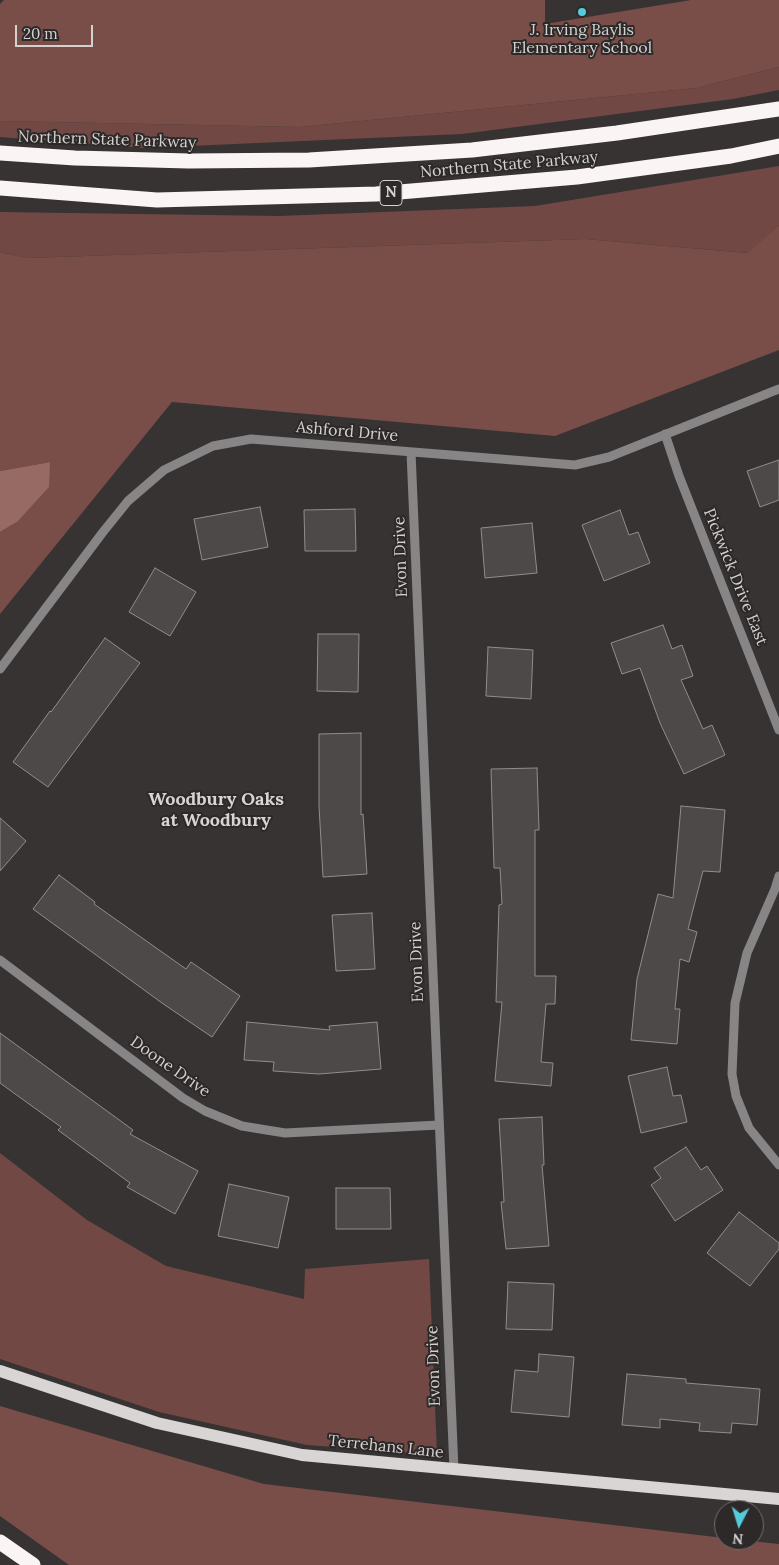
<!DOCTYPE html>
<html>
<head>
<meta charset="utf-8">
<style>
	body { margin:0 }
	#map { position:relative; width:779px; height:1565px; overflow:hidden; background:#373333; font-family:Lora,serif }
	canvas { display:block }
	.north { position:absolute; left:714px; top:1500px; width:50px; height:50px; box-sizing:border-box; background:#2d2929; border:1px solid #706d6c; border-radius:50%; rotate:185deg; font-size:14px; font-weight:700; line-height:20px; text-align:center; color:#d4d2d1 }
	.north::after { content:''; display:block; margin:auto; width:18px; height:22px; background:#53cbda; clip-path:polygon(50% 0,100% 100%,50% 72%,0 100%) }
	.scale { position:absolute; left:15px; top:25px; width:78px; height:22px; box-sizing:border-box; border:2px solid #d4d2d1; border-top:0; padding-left:6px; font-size:15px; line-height:18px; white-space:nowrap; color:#d4d2d1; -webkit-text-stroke:4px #2d2929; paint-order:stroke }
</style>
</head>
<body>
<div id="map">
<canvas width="779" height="1565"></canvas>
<div class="north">N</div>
<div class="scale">20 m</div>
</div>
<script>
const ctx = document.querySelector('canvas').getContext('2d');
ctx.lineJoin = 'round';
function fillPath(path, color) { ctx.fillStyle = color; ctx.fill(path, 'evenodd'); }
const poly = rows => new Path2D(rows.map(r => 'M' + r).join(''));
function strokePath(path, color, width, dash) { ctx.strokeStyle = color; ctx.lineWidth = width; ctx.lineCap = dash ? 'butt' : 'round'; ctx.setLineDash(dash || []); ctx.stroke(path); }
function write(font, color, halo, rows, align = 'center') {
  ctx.font = font + ' Lora,serif'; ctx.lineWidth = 4; ctx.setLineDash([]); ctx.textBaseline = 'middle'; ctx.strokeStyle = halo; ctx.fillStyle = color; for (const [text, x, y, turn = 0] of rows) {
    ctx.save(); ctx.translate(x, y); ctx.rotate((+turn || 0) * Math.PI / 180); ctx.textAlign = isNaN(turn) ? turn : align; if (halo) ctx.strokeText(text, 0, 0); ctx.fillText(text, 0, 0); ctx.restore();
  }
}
const green = poly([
	[779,67,779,90,733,99,462,134,144,148,0,137,0,121,300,127,697,88],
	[779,166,779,225,749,253,585,239,27,258,0,252,0,212,279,216,535,206],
	[0,1153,87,1220,166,1266,304,1299,305,1269,429,1259,437,1455,307,1445,159,1412,0,1359]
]);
const forest = poly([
	[4,0,545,0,545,24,691,0,779,0,779,67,697,88,300,127,0,121,0,4],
	[779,225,779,350,555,436,172,402,0,614,0,532,17,522,50,462,0,471,0,252,27,258,585,239,748,253],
	[0,1406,264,1484,724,1538,724,1540,742,1540,779,1544,779,1565,69,1565,0,1516]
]);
const water = poly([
	[50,462,49,487,17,522,0,532,0,471]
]);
const building = poly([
	[779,460,779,500,760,507,747,471,779,460],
	[260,507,268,547,202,560,194,519,260,507],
	[355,509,356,551,305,551,304,510,355,509],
	[620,510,629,535,638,532,650,563,604,581,582,525,620,510],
	[532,523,537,573,485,578,481,528,532,523],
	[155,568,196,592,170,636,129,612,155,568],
	[663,625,672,649,682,645,693,676,681,680,703,729,712,725,725,755,684,774,660,723,640,668,622,674,611,643,663,625],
	[318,634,359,634,358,692,317,691,318,634],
	[105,638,140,663,48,787,13,762,50,711,51,712,105,638],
	[488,647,533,650,531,699,486,696,488,647],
	[361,733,361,815,363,814,367,874,323,877,319,806,319,734,361,733],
	[537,768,539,830,535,830,535,976,556,976,555,1004,546,1004,541,1062,553,1063,551,1086,495,1081,502,1002,496,1002,499,905,502,904,500,868,494,868,491,769,537,768],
	[681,806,725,810,720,872,703,871,688,929,697,932,689,962,680,959,675,1009,680,1009,677,1044,631,1040,637,979,658,894,673,898,681,806],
	[0,818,26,841,0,871,0,818],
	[59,875,95,902,94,904,186,969,191,962,240,996,212,1037,162,1003,33,909,59,875],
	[372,913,375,969,336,971,332,915,372,913],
	[247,1022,330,1030,329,1026,377,1022,381,1069,319,1074,273,1071,274,1062,244,1060,247,1022],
	[0,1033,133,1130,130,1134,198,1171,175,1214,127,1187,130,1183,58,1130,61,1127,0,1083,0,1033],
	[667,1067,673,1096,681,1095,687,1122,641,1133,628,1076,667,1067],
	[542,1117,544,1165,542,1165,549,1246,506,1249,501,1202,504,1202,499,1119,542,1117],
	[686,1147,701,1170,707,1166,723,1190,675,1221,651,1185,661,1178,654,1168,686,1147],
	[229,1184,289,1197,278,1248,218,1236,229,1184],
	[336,1188,390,1188,391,1229,336,1229,336,1188],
	[739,1212,779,1243,779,1249,750,1286,707,1253,739,1212],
	[508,1282,554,1284,552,1330,506,1329,508,1282],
	[539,1354,574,1357,569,1417,511,1412,515,1370,538,1372,539,1354],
	[627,1374,686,1379,686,1383,760,1389,757,1425,732,1423,731,1433,699,1431,700,1423,660,1419,660,1428,622,1425,627,1374]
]);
const minor = poly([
	[665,434,679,476,779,730],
	[411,452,454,1470],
	[0,669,103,532,128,501,164,470,213,446,251,439,575,465,609,457,779,389],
	[779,876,775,889,747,953,735,1003,732,1074,736,1096,749,1128,779,1165],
	[0,960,183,1098,205,1111,242,1126,285,1133,439,1125]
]);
const major = poly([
	[0,1371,157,1423,302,1455,779,1499]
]);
const highway = poly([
	[0,153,75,158,189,161,309,160,472,150,617,133,779,109],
	[0,188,157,200,376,194,577,177,731,156,779,146],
	[0,1542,33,1565]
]);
const markers = [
	[582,12,5,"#53cbda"]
];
const shields = [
	[391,193,22]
];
const shieldNames = [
	["N",391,193]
];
const poiNames = [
	["J. Irving Baylis",582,30],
	["Elementary School",582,48]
];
const streetNames = [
	["Northern State Parkway",107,140,2],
	["Northern State Parkway",509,165,-5],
	["Ashford Drive",347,432,5],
	["Evon Drive",401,557,-92],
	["Pickwick Drive East",735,577,68],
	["Evon Drive",417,962,-92],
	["Doone Drive",170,1067,35],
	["Evon Drive",434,1366,-92],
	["Terrehans Lane",386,1447,6]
];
const neighbourhoodNames = [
	["Woodbury Oaks",216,800],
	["at Woodbury",216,821]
];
fillPath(green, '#714844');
fillPath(forest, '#794d48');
fillPath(water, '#986a64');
fillPath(building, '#4d4949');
strokePath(building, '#928d8d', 1);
strokePath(minor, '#878585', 9);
strokePath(major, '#d9d5d5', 12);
strokePath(highway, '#faf5f4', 15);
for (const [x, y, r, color] of markers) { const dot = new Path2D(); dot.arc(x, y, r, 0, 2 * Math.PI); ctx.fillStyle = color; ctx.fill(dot); strokePath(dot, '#2d2929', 2); }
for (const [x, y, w] of shields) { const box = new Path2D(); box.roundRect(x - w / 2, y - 12.5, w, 25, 4); ctx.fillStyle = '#2d2929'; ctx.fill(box); strokePath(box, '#d4d2d1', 1); }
write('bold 15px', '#d4d2d1', null, shieldNames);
write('16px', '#d4d2d1', '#2d2929', poiNames);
write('16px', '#d4d2d1', '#2d2929', streetNames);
write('bold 18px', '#d9d4d3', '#2d2929', neighbourhoodNames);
</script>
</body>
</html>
